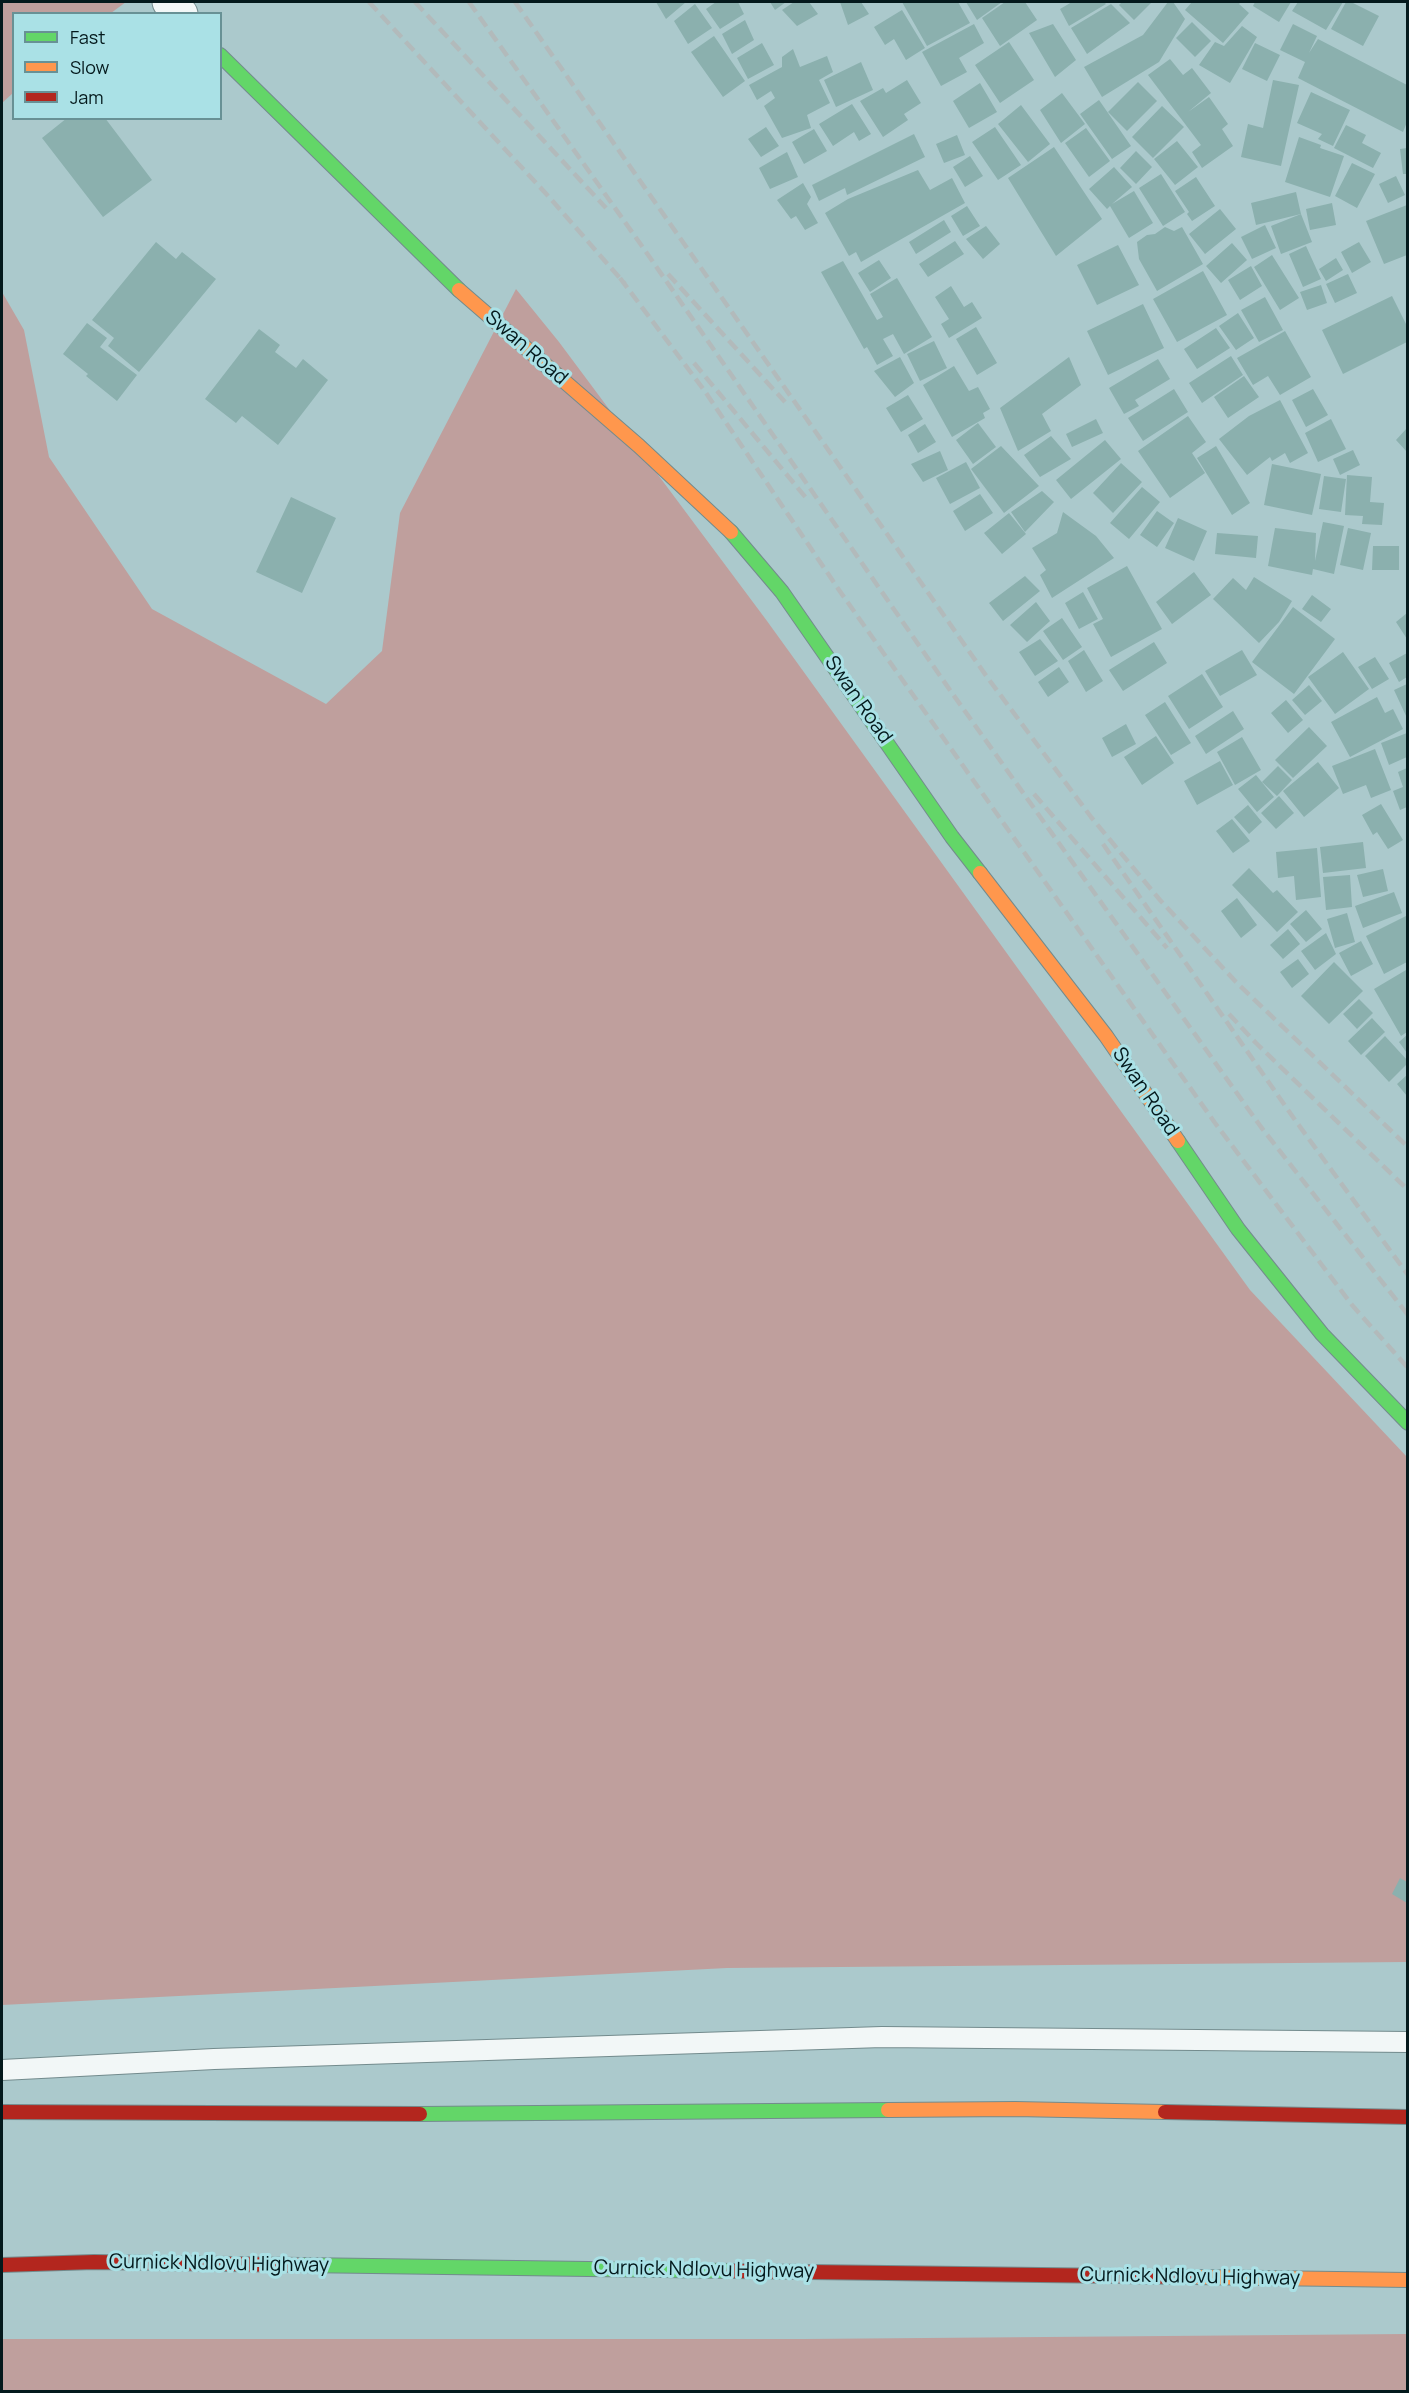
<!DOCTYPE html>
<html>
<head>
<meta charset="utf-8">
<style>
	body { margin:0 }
	#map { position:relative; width:1409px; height:2393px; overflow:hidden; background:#abc9cc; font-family:Manrope,sans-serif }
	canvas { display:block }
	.frame { position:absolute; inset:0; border:3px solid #04191c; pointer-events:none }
	.legend { position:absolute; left:12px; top:12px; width:210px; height:108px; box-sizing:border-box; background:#aae1e6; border:2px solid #689195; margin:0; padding:8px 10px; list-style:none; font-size:18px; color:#04191c }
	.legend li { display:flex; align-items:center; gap:12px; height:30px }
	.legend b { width:30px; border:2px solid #689195 }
</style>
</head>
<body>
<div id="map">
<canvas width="1409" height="2393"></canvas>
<div class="frame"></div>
<ul class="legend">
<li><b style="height:8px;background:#63d668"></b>Fast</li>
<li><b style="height:8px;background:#ff974d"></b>Slow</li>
<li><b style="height:8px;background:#b3261e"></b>Jam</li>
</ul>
</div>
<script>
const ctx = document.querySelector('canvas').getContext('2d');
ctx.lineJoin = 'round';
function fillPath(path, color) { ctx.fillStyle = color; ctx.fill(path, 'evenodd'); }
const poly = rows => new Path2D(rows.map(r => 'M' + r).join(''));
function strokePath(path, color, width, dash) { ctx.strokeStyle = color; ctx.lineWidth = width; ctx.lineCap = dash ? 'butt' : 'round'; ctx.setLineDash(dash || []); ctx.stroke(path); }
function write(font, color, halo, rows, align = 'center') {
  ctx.font = font + ' Manrope,sans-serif'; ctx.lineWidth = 6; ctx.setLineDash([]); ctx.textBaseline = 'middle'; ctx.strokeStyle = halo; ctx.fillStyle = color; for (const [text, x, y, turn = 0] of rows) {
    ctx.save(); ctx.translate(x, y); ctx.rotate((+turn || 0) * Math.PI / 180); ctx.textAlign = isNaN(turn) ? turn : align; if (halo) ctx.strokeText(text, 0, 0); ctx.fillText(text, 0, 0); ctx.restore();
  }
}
const green = poly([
	[2,2,126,2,111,13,14,14,13,93,2,103],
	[516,289,559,342,767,621,1250,1290,1407,1457,1407,1962,727,1968,2,2005,2,292,24,330,49,457,152,609,326,704,382,651,400,513],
	[1407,2334,1407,2392,2,2391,2,2339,805,2339]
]);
const building = poly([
	[656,2,686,2,666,19],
	[716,2,738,2,744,14,720,29,706,9],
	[770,2,786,2,775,10],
	[794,2,809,2,818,14,797,26,782,10],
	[840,2,861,2,869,14,848,25],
	[902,2,958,2,970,23,927,46],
	[966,2,1002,2,977,20],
	[1005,2,1025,2,1037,20,1000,46,982,18],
	[1072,2,1104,2,1106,4,1069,26,1060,9],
	[1122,2,1152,2,1134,20,1119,5],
	[1168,2,1173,2,1185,19,1159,62,1102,97,1084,67,1143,35],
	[1192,2,1241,2,1239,4,1249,13,1223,43,1185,10],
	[1255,2,1291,2,1279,22,1253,6],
	[1298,2,1343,2,1326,30,1292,11],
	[1346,2,1351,2,1379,16,1363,46,1331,29],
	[695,4,712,28,688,44,674,21],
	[1111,4,1130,23,1087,54,1071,28],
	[902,10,925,48,906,60,894,39,885,45,874,27],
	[745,20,754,40,732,54,722,34],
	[1192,22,1211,41,1195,57,1176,38],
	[974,24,984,43,959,58,967,72,941,86,922,52],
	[1053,24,1076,60,1055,77,1029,33],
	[1293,24,1317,36,1309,53,1318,39,1407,85,1407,122,1403,132,1298,78,1305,62,1280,50],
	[1242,26,1257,37,1230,83,1199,65,1215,42,1224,46],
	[714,36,745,81,723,97,691,52],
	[1009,42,1034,80,1000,103,975,65],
	[762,43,774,65,748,79,737,58],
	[1255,43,1280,55,1267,81,1242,69],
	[793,49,800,67,827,56,833,72,819,80,830,103,807,115,811,128,782,138,764,106,775,98,771,91,757,100,749,85,782,67,782,57],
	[1170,59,1183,75,1192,68,1211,93,1188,112,1209,97,1228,124,1222,129,1233,146,1202,168,1192,152,1201,145,1148,75],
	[861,62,873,90,836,107,824,80],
	[907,80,921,103,904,114,908,120,883,137,860,101,883,88,886,93],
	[1273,80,1299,85,1281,166,1241,157,1248,124,1263,128],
	[1138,82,1157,101,1127,131,1108,112],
	[980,83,997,112,969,128,953,101],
	[1311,92,1350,110,1333,146,1318,139,1322,134,1297,123],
	[1062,93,1085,124,1061,143,1040,110],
	[1099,100,1131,146,1112,159,1080,114],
	[852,104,871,134,859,141,854,132,833,146,819,124],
	[1021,105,1050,144,1028,162,998,124],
	[1162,106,1184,127,1153,158,1132,137],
	[67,118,105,118,152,180,103,217,42,138],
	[1346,125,1366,135,1362,143,1381,153,1373,168,1334,148],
	[766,127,779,146,761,157,748,139],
	[995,127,1021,165,998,180,972,142],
	[1086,128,1110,161,1089,177,1065,143],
	[814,129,827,151,804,164,792,142],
	[914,134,925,157,847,195,845,188,819,201,812,185],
	[957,135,965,155,944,163,936,144],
	[1299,137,1321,145,1320,148,1344,156,1330,197,1285,182],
	[1177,141,1198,167,1175,185,1154,159],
	[1054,147,1102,219,1056,256,1008,178],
	[1407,148,1407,174,1403,174,1400,149],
	[1136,151,1152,167,1136,184,1120,168],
	[787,152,798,177,770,189,759,168],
	[970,156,983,176,965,187,953,167],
	[1352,163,1375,174,1357,208,1335,196],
	[1114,167,1132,187,1112,204,1134,191,1153,223,1129,238,1110,206,1107,209,1089,189],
	[918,170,930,190,952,178,965,203,861,262,856,252,849,256,825,213,848,199],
	[1161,174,1185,212,1163,226,1139,188],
	[1396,176,1405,195,1388,203,1379,184],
	[1196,177,1215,206,1192,221,1187,214,1189,212,1175,191],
	[803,183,811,197,807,204,818,223,805,230,796,216,791,219,777,200],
	[1296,192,1301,214,1256,225,1251,203],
	[1332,203,1336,225,1310,230,1306,209],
	[1407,205,1407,255,1384,264,1366,221],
	[967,206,980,226,963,236,951,216],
	[1220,209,1236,229,1205,254,1189,234],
	[1301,214,1312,242,1281,254,1271,226],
	[944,220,951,232,916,254,909,242],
	[1265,225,1276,248,1252,259,1241,237],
	[986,226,1000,244,983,259,966,239],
	[1165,227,1174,231,1182,227,1203,264,1157,291,1139,259,1137,242,1147,235,1155,234],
	[955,241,964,254,928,277,919,264],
	[156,242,176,259,182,252,216,279,139,372,108,346,114,338,92,320],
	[1359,242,1371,262,1352,273,1341,252],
	[1232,243,1247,260,1221,283,1206,266],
	[1118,245,1139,285,1097,305,1077,265],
	[1306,246,1321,279,1303,287,1289,254],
	[1272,255,1299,298,1280,310,1254,267],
	[1336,258,1343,270,1326,281,1319,269],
	[879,260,891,278,870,292,858,273],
	[843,261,877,320,883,317,870,294,897,278,932,337,904,354,893,334,883,339,893,356,877,365,867,347,864,349,821,272],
	[1251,266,1262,286,1240,300,1228,280],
	[1203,271,1227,315,1177,342,1153,299],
	[1348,274,1357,293,1335,303,1326,284],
	[1321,285,1327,303,1307,310,1300,292],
	[951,286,964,307,972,302,982,318,949,338,941,324,949,319,935,297],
	[1392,296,1407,326,1407,342,1343,374,1322,330],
	[1265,297,1283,330,1259,342,1241,310],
	[1143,304,1164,348,1108,375,1087,331],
	[1238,313,1254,338,1236,350,1219,326],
	[87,323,107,338,100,347,137,375,117,401,86,376,88,374,63,354],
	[976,327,997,363,977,375,956,339],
	[1216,328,1230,348,1197,369,1184,349],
	[259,329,280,345,275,352,296,368,303,359,328,380,278,445,242,416,236,423,205,399],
	[1285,331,1311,377,1280,395,1268,376,1253,385,1237,358],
	[934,341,947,368,920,381,907,354],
	[1231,356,1243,375,1202,403,1189,383],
	[900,357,914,383,895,397,874,371],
	[1069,357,1081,385,1042,414,1051,431,1018,451,1000,408],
	[1158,359,1170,379,1135,400,1139,406,1124,414,1109,388],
	[954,366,969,391,978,387,990,409,983,413,985,418,952,437,923,385],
	[1244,376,1259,397,1228,418,1214,397],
	[1174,389,1188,412,1143,441,1128,418],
	[1313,389,1328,415,1306,427,1292,400],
	[908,395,923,419,901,432,886,408],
	[1280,400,1308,453,1290,463,1285,453,1272,461,1270,457,1247,475,1219,439,1249,416],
	[1188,416,1206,442,1192,453,1205,473,1170,498,1138,451],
	[1096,419,1103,433,1072,447,1066,434],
	[1331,419,1346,449,1318,462,1305,433],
	[978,423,996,447,973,464,956,440],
	[925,424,936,442,918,453,908,435],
	[1407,428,1407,452,1396,440],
	[1051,436,1071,459,1040,477,1024,455],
	[1105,440,1121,459,1071,499,1056,480],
	[1001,446,1039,486,1004,513,971,469],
	[1216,446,1250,503,1232,515,1197,458],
	[1353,450,1360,465,1340,475,1333,459],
	[940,451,948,470,923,482,911,464],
	[966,462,980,488,950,504,936,478],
	[1121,463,1142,482,1113,513,1093,493],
	[1272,464,1321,474,1312,515,1264,505],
	[1347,475,1372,477,1370,502,1384,503,1382,525,1362,524,1363,516,1345,515],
	[1324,476,1346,479,1341,512,1319,509],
	[1142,487,1160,502,1129,539,1110,523],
	[1042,491,1054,502,1025,532,1011,512],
	[980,494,993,513,965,531,953,511],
	[291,497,336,518,302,593,256,572],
	[1157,511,1174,523,1157,547,1140,535],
	[1063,512,1096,536,1114,558,1052,598,1040,575,1046,570,1032,548,1057,533],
	[1009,513,1026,534,1002,554,984,533],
	[1178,518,1207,531,1194,561,1165,548],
	[1323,522,1344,526,1334,574,1313,569,1312,575,1268,566,1275,528,1316,533,1315,561],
	[1348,528,1371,533,1363,570,1340,565],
	[1217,533,1258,536,1256,558,1215,554],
	[1373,546,1399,546,1399,570,1372,570],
	[1127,566,1162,629,1111,657,1093,624,1103,619,1087,588],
	[1194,572,1211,595,1172,624,1156,602],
	[1025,576,1040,591,1003,621,989,603],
	[1254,577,1292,601,1279,622,1259,643,1213,599,1233,578,1246,590],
	[1083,592,1098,619,1079,629,1065,603],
	[1312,595,1331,609,1321,622,1302,609],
	[1036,602,1050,621,1027,642,1010,625],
	[1293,607,1335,639,1294,694,1252,662],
	[1407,613,1407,639,1396,622],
	[1062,618,1082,647,1063,660,1043,631],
	[1040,639,1058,661,1035,676,1019,652],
	[1154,642,1167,663,1123,691,1109,670],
	[1084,650,1103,681,1086,692,1068,661],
	[1242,650,1257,675,1220,696,1205,671],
	[1343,652,1369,689,1335,714,1308,677],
	[1407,653,1407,677,1399,682,1389,663],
	[1375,657,1389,679,1372,689,1358,667],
	[1059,667,1069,682,1048,697,1038,682],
	[1202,674,1223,707,1189,729,1168,696],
	[1407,684,1407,718,1394,690],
	[1309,685,1322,701,1305,715,1292,700],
	[1377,697,1385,713,1393,709,1403,729,1350,757,1331,722],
	[1286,700,1303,720,1288,733,1271,713],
	[1165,702,1191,743,1171,755,1145,715],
	[1233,711,1244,729,1206,754,1195,736],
	[1126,724,1136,744,1112,757,1102,738],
	[1309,727,1327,746,1293,778,1275,760],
	[1407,733,1407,757,1389,765,1381,743],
	[1156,736,1174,763,1142,785,1124,757],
	[1242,737,1261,770,1235,785,1217,752],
	[1375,749,1391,790,1371,798,1366,785,1343,794,1332,766],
	[1220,761,1233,785,1197,805,1184,781],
	[1318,762,1339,788,1304,817,1283,791],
	[1278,766,1292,780,1277,796,1262,782],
	[1407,768,1407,807,1400,810,1393,791,1403,787,1398,772],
	[1256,775,1274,797,1257,812,1238,789],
	[1279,796,1294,813,1276,829,1261,813],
	[1381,804,1403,840,1388,849,1377,832,1373,835,1362,815],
	[1248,805,1262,822,1249,834,1234,817],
	[1232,819,1250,841,1233,853,1216,831],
	[1363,842,1366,868,1323,873,1320,847],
	[1317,848,1321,897,1296,900,1294,876,1278,878,1276,852],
	[1249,868,1273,893,1277,890,1298,912,1277,932,1232,885],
	[1383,869,1388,891,1363,897,1357,875],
	[1350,875,1352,907,1326,910,1323,877],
	[1394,892,1402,913,1363,928,1355,906],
	[1237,898,1257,925,1241,938,1221,911],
	[1306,910,1322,929,1306,942,1290,924],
	[1347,913,1355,942,1335,948,1327,919],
	[1406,916,1407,962,1384,974,1366,936],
	[1288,929,1300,944,1283,959,1270,945],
	[1326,933,1336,954,1315,970,1301,951],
	[1361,941,1373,964,1351,976,1339,953],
	[1298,959,1309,974,1292,988,1280,972],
	[1334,962,1363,991,1329,1024,1301,996],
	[1406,970,1407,1032,1401,1036,1374,989],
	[1359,999,1373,1013,1357,1029,1343,1014],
	[1372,1018,1385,1032,1361,1055,1348,1041],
	[1407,1035,1407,1053,1399,1042],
	[1385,1036,1407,1060,1407,1064,1389,1082,1365,1056],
	[1407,1075,1407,1096,1397,1084],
	[1400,1878,1407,1882,1407,1903,1392,1894]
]);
const lane = poly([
	[2,2070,214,2059,882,2037,1408,2042]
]);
const street = poly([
	[169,2,181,14]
]);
const fast = poly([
	[220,55,459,290],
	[731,532,782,592,952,837,980,873],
	[1178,1141,1238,1229,1322,1334,1408,1423],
	[420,2114,888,2110],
	[300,2265,733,2271]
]);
const slow = poly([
	[459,290,639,446,731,532],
	[980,873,1106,1036,1178,1141],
	[888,2110,1015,2109,1165,2112],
	[1194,2277,1408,2280]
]);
const jam = poly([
	[2,2112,420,2114],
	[1165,2112,1408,2117],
	[2,2265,94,2262,300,2265],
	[733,2271,1194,2277]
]);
const rail = poly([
	[369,2,550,198,625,284],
	[415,2,606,208],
	[469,2,644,249,952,693,1261,1127,1408,1315],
	[515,2,987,677,1091,817,1160,900,1236,982,1408,1147],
	[668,274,785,402],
	[620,278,704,390,839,590,1215,1123,1352,1305,1408,1368],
	[694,363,807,499],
	[1034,794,1167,948],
	[1103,844,1295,1120,1408,1275],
	[1229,1014,1256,1043,1408,1190]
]);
const streetNames = [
	["Swan Road",526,348,41],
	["Swan Road",858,700,55],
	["Swan Road",1145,1092,56],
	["Curnick Ndlovu Highway",219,2264,1],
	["Curnick Ndlovu Highway",704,2270,1],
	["Curnick Ndlovu Highway",1190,2277,1]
];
fillPath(green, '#bf9f9d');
fillPath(building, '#8bb0ae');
strokePath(lane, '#738b8d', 22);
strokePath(street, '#738b8d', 35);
strokePath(fast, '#738b8d', 16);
strokePath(slow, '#738b8d', 16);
strokePath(jam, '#738b8d', 16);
strokePath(lane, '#f2f7f7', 20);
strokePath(street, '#f2f7f7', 33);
strokePath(fast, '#63d668', 14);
strokePath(slow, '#ff974d', 14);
strokePath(jam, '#b3261e', 14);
strokePath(rail, '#b2babb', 4.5, [12, 6]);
write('20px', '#04191c', '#aae1e6', streetNames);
</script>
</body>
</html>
